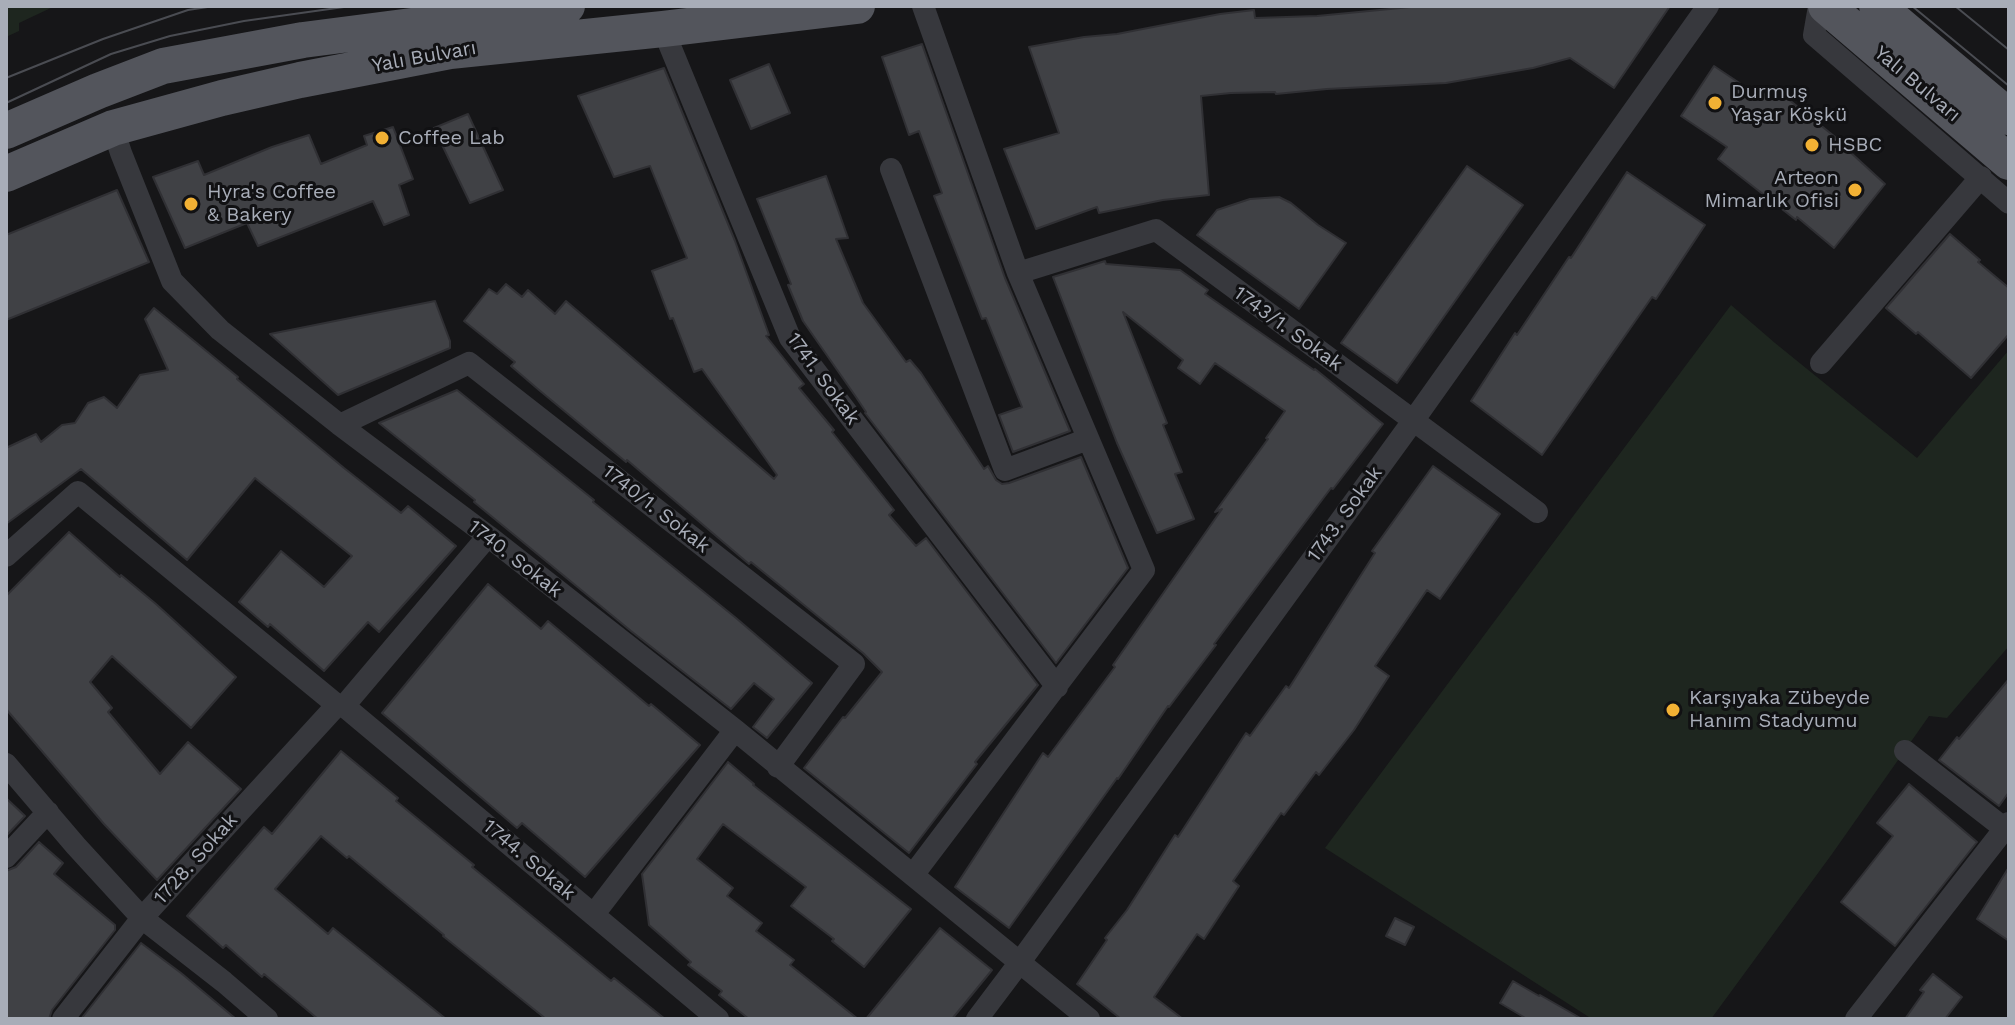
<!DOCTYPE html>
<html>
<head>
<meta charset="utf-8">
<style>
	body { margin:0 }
	#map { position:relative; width:2015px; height:1025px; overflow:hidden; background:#161618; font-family:"Work Sans",sans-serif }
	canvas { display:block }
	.frame { position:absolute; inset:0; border:8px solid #a8adb8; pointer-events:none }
</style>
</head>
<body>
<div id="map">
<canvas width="2015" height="1025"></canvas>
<div class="frame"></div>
</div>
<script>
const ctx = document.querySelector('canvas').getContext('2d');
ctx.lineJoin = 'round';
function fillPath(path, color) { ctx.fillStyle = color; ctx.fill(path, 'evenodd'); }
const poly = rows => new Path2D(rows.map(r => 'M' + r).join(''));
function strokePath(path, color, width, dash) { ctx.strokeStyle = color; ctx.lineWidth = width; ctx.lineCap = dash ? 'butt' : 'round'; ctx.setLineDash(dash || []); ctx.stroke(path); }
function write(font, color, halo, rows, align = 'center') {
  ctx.font = font + ' "Work Sans",sans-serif'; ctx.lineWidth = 6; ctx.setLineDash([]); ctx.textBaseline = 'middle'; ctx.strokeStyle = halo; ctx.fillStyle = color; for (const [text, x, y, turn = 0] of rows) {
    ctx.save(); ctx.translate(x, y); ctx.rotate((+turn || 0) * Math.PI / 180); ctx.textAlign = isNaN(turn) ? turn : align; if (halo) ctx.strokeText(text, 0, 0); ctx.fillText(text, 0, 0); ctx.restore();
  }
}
const green = poly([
	[6,6,55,6,19,23,19,31,6,37],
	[1731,305,1775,343,1917,458,2009,350,2009,646,1947,718,1929,716,1832,854,1711,1019,1592,1019,1325,848]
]);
const building = poly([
	[1421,6,1670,6,1614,88,1570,58,1533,68,1446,83,1327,89,1276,94,1275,92,1231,93,1201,96,1209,195,1163,200,1099,213,1097,207,1036,229,1004,149,1059,133,1029,47,1084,37,1117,34,1220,14,1254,10,1255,18,1317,16,1421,6],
	[922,44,1005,278,1070,431,1013,452,999,415,1022,407,986,318,982,319,934,196,942,193,919,131,909,135,882,57,922,44],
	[769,64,790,113,751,129,730,80,769,64],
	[1714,66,1762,98,1772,86,1850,149,1849,151,1885,184,1834,248,1797,217,1796,220,1718,159,1727,147,1681,116,1714,66],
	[664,68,735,241,769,335,766,336,804,384,799,388,834,430,832,432,894,510,889,515,916,546,926,538,1038,685,975,762,977,764,909,853,804,768,843,717,845,718,882,672,863,653,751,562,749,564,627,460,626,462,539,390,511,366,515,362,464,321,489,289,497,294,506,284,522,297,528,290,555,314,566,301,774,479,777,475,702,369,694,372,673,318,670,319,652,271,687,258,650,166,614,177,578,96,664,68],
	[468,114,503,190,470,203,434,128,468,114],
	[393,127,413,179,399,185,409,215,384,225,373,201,258,246,247,223,185,248,153,177,198,161,204,175,272,147,309,135,321,164,367,145,364,136,393,127],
	[1467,166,1523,205,1397,383,1341,343,1467,166],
	[1627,172,1705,225,1656,299,1652,297,1542,455,1471,401,1515,333,1517,335,1569,257,1571,258,1627,172],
	[826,176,848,238,836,239,863,303,906,362,910,360,921,373,984,469,988,466,996,480,1002,484,1009,483,1081,457,1128,568,1056,663,865,413,866,412,856,397,803,321,788,285,791,284,757,199,826,176],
	[117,190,149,262,6,320,6,235,117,190],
	[1279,197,1291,203,1318,225,1346,243,1299,309,1197,235,1217,210,1250,199,1279,197],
	[1950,234,1980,260,1978,262,2009,288,2009,334,1971,378,1918,332,1916,334,1886,308,1950,234],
	[1105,261,1106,264,1180,270,1208,290,1205,294,1314,370,1315,369,1383,424,1333,489,1331,488,1246,601,1214,644,1216,645,1169,707,1168,706,1118,779,1117,778,1009,928,955,887,1043,753,1048,757,1115,667,1113,665,1222,509,1215,512,1268,439,1266,438,1285,411,1215,363,1200,384,1178,368,1183,360,1123,312,1167,423,1163,425,1182,472,1175,474,1194,519,1157,533,1117,443,1053,277,1105,261],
	[435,301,450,341,450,348,338,395,270,334,435,301],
	[154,308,238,377,237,379,344,468,401,513,408,506,456,546,379,632,368,622,324,671,270,624,268,627,239,602,281,551,324,587,352,556,255,478,187,560,81,469,6,524,6,448,36,434,41,442,62,425,75,423,88,403,104,397,117,408,140,375,168,370,145,319,154,308],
	[457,390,594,500,593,502,736,618,812,683,767,738,753,727,774,699,754,683,731,709,631,631,518,538,474,502,475,500,379,423,457,390],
	[1433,466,1500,514,1440,599,1427,590,1375,666,1389,676,1354,730,1319,775,1316,772,1284,815,1281,813,1233,881,1239,886,1204,939,1197,934,1154,997,1183,1019,1121,1019,1077,984,1107,940,1105,938,1127,910,1175,835,1178,837,1246,733,1250,736,1286,686,1289,688,1375,553,1372,551,1433,466],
	[69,532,120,577,121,575,156,604,236,677,191,728,112,656,90,682,112,708,108,712,160,774,188,742,241,789,157,880,104,824,6,709,6,596,69,532],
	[488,584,541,629,548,621,649,706,651,704,700,745,585,877,522,823,517,828,382,713,488,584],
	[2009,679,2009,792,1999,806,1939,760,1957,737,1959,739,2009,679],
	[341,751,398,798,396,801,474,865,472,867,611,981,614,978,665,1019,546,1019,443,936,444,935,349,856,347,858,321,836,275,889,328,934,333,928,446,1019,318,1019,264,974,262,977,226,945,223,948,187,916,264,827,272,834,341,751],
	[728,762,754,784,753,785,911,909,864,967,832,941,834,939,791,906,806,887,723,824,697,859,733,888,727,896,762,923,756,931,794,960,790,965,858,1019,749,1019,719,995,722,991,688,965,691,962,649,925,642,874,728,762],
	[1909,784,1977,842,1895,946,1841,902,1893,836,1877,823,1909,784],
	[6,798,25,816,6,836,6,798],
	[39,842,63,863,54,874,115,925,115,930,52,1010,49,1019,6,1019,6,871,16,867,39,842],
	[2009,867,2009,941,1977,919,2009,867],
	[1395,918,1414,927,1405,945,1386,936,1395,918],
	[940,928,992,970,952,1019,866,1019,940,928],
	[141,943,181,973,236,1019,81,1019,141,943],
	[1933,974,1962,997,1945,1019,1905,1019,1924,992,1920,990,1933,974],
	[1513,981,1539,996,1540,995,1582,1019,1527,1019,1500,1003,1513,981]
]);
const street = poly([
	[1819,6,1814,35,2009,203],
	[663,29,790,338,1057,687],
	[113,128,121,153,172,281,220,330,340,425,488,536,735,730,1089,1019],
	[891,169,1005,470,1088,439],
	[1018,273,1156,230,1537,512],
	[1821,363,1981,177],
	[340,425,469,363,854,664,778,767],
	[6,556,78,492,337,705,344,706,718,1019],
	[344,706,488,536],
	[1905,751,2009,832],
	[6,764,76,846,142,918,224,982,267,1019],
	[6,857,48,812],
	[913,875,1144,570,1018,273,923,6],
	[594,914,735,730],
	[63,1019,142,918,337,705],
	[977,1019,1020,962,1413,421,1708,6],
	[1856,1019,2009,823]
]);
const primary = poly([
	[1826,6,2009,162],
	[1877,6,2009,117],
	[6,131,98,91,163,66,303,40,567,6],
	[6,174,113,128,222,98,300,80,450,51,663,29,857,6]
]);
const tram = poly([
	[1912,6,2009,86],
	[1955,6,2009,50],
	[6,78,103,39,188,10,214,6],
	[6,103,111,54,170,36,244,21,351,6]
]);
const markers = [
	[1715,103,8,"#f2b134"],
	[382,138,8,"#f2b134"],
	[1812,145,8,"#f2b134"],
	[1855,190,8,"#f2b134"],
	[191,204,8,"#f2b134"],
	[1673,710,8,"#f2b134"]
];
const streetNames = [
	["Yalı Bulvarı",424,57,-10],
	["Yalı Bulvarı",1917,84,40],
	["1743/1. Sokak",1288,329,36],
	["1741. Sokak",823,379,54],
	["1740/1. Sokak",656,509,38],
	["1743. Sokak",1345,514,-54],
	["1740. Sokak",515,559,38],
	["1728. Sokak",196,859,-48],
	["1744. Sokak",529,860,40]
];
const poiNames = [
	["Durmuş",1731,92],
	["Yaşar Köşkü",1731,115],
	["Coffee Lab",398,138],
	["HSBC",1828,145],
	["Arteon",1839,178,"right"],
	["Mimarlık Ofisi",1839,201,"right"],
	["Hyra's Coffee",207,192],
	["& Bakery",207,215],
	["Karşıyaka Zübeyde",1689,698],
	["Hanım Stadyumu",1689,721]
];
fillPath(green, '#1e261f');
fillPath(building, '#404145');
strokePath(building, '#303034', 2);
strokePath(street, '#37383d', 22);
strokePath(primary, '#53555c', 36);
strokePath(tram, '#4a4c52', 2);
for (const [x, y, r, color] of markers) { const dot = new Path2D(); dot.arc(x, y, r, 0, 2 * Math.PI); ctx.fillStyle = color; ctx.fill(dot); strokePath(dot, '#111113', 3); }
write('20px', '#a8adb8', '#111113', streetNames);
write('20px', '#a8adb8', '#111113', poiNames, 'left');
</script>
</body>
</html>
